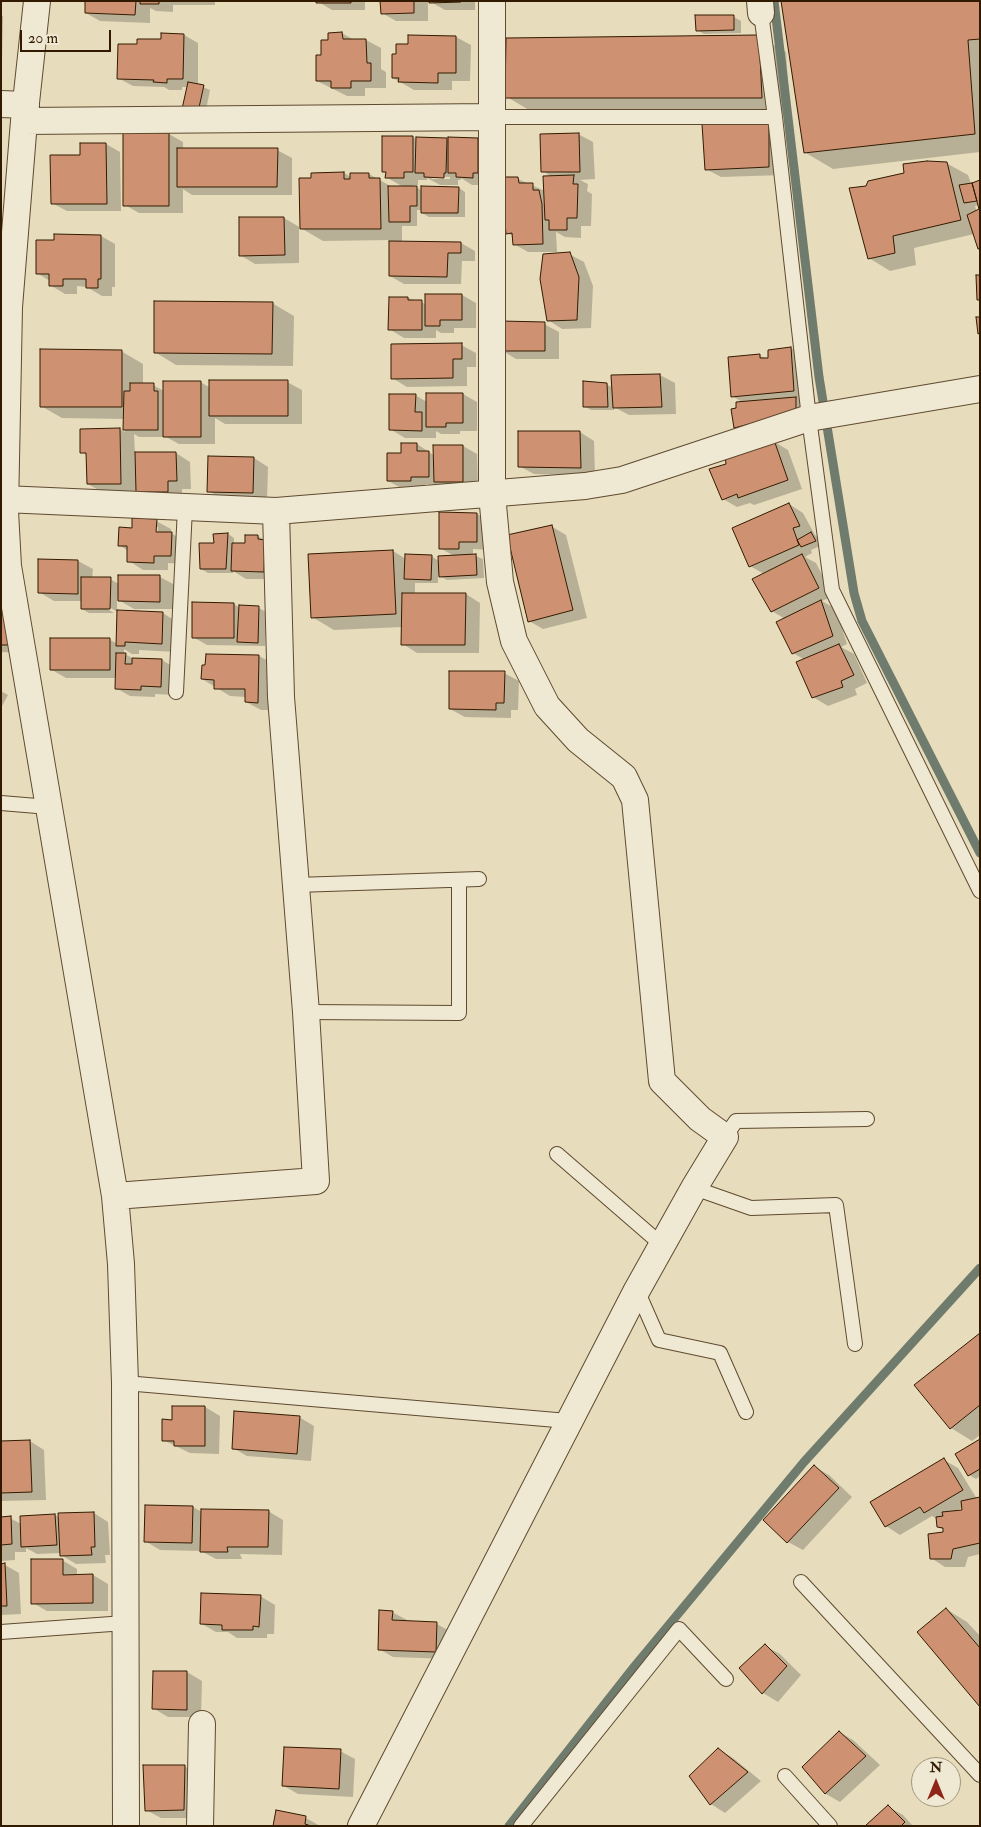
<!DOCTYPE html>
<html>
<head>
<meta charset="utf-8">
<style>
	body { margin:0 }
	#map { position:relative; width:981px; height:1827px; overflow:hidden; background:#e7dcbc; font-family:"IM FELL Double Pica",serif }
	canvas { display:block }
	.frame { position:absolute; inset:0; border:2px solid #321a00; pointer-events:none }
	.north { position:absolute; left:911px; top:1757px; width:50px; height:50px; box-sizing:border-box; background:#efe8d3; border:1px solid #a3967f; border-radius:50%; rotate:0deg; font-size:14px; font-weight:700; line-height:20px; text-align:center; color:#321a00 }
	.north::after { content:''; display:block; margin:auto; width:18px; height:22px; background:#8f2418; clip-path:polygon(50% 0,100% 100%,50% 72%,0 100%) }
	.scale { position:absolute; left:20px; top:30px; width:91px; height:22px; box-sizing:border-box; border:2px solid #321a00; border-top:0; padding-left:6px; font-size:15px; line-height:18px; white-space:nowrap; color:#321a00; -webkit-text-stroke:4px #efe8d3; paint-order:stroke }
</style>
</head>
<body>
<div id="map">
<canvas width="981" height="1827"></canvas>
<div class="frame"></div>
<div class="north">N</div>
<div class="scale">20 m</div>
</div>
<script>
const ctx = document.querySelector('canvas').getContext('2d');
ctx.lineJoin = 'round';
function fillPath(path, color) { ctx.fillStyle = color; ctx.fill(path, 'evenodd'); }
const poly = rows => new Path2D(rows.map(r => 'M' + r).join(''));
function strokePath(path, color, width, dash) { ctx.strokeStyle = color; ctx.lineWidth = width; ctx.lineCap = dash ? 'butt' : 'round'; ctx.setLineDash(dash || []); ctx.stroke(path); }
const shadow = poly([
	[86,1,215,1,215,5,173,5,173,12,156,11,150,8,150,23,100,21,86,13],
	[317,1,365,1,365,10,332,10],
	[382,1,428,1,428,21,396,21,382,13],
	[429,1,475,1,475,10,445,10],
	[980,1,980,152,833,169,806,153],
	[1,15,3,16,2,60,1,60],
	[734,17,741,21,741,33,704,34,697,30],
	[342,33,354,40,366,40,381,48,381,69,386,72,386,88,365,88,365,96,347,96,317,81,322,56,329,41],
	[184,35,198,43,198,85,210,90,205,115,191,112,188,87,182,87,182,90,169,90,164,87,133,86,118,78,138,46],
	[410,36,456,37,471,45,470,81,452,81,452,90,414,90,393,78,397,55,410,45],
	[758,36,786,52,790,113,534,113,507,97],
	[769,125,783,134,783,175,721,177,706,169],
	[169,134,183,142,183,150,277,150,292,158,292,195,192,195,183,189,183,213,139,213,125,205],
	[578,134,593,142,595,179,580,180,588,184,587,191,592,194,591,226,581,226,581,238,565,237,556,232,557,252,528,252,514,244,513,236,507,233,518,179,545,191,552,177,543,171],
	[413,137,417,140,446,139,450,141,478,139,492,147,488,185,472,185,461,178,461,180,458,180,458,185,440,185,427,178,427,180,418,180,418,185,413,185,422,191,459,188,465,192,465,217,429,217,422,213,422,210,417,210,417,226,402,226,402,243,461,243,475,251,475,261,462,261,461,284,404,284,390,276,390,240,323,241,299,227,299,263,255,264,240,255,240,219,284,218,301,228,312,174,344,173,351,177,369,174,394,188,405,188,386,177,387,173,383,171],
	[429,176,450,177,450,179,432,179],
	[106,144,120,152,121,211,67,211,52,203,82,156],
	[946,163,968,175,979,205,975,206,977,212,980,210,980,249,974,234,914,248,916,265,890,271,869,258,867,188],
	[101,236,115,244,115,287,112,287,112,296,102,296,87,287,77,286,77,294,65,294,50,285,50,281,37,273,55,242],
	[569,254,584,262,593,286,591,328,562,329,548,320],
	[462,295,476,303,476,328,454,328,454,333,441,333,436,330,436,338,404,338,389,329,408,298,426,304],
	[272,303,294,316,293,366,176,365,155,352],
	[544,324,559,332,559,359,516,359,501,350],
	[461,345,476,353,476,367,467,367,467,386,407,387,392,378],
	[791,348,806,357,808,399,799,400,810,406,749,435,735,427,737,409,742,402,732,396,760,356,769,359,769,351],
	[121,351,143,364,143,385,153,385,164,391,200,382,211,388,287,382,302,390,302,424,225,424,215,418,215,444,179,444,166,437,139,437,134,434,135,454,176,453,190,462,191,489,182,489,182,499,152,499,135,490,135,492,102,492,88,484,87,455,82,452,120,429,125,432,125,419,62,418,41,406],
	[660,375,675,383,676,414,629,415,614,407,614,410,591,410,584,406,606,384,613,388],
	[463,394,477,402,477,431,460,431,460,434,441,434,436,431,436,438,405,438,390,429,415,395,427,402],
	[580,432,594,441,595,476,534,474,519,466],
	[773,441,788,450,802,489,754,505,750,503,737,507,723,499,727,465],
	[417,444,435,456,463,446,477,454,478,490,450,490,440,484,425,484,425,489,403,489,388,481,402,454],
	[254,458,268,467,267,501,223,500,209,491],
	[789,504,803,513,815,535,818,537,822,545,811,550,812,553,805,557,816,563,833,596,822,601,836,609,847,644,841,647,854,654,867,683,855,689,857,695,828,706,813,697,805,660,793,653,785,619,772,611,764,574,750,566],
	[477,514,491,523,491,550,473,549,473,555,483,559,484,578,447,580,438,575,438,583,415,583,415,594,466,594,480,603,479,653,417,653,403,644,403,627,334,630,312,617,393,551,406,559,431,556,439,561,454,556,440,548],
	[156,521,171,529,171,533,186,542,185,564,168,563,168,570,143,570,129,561,129,551,120,546,133,529],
	[155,527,158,527,157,538,155,538],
	[551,526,566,535,587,618,543,629,529,621],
	[228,534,234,538,234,544,246,545,258,536,272,545,279,579,246,579,233,571,233,573,208,573,201,569,215,544],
	[40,560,78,561,93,569,92,579,110,579,119,584,119,576,160,577,175,585,175,609,134,609,117,599,117,612,163,613,177,622,176,652,139,650,139,654,132,654,124,649,124,654,135,659,162,660,177,669,175,695,155,694,155,697,130,696,116,688,116,678,66,678,52,670,110,640,118,644,119,613,106,605,104,607,114,613,89,613,82,609,82,601,54,601,39,592],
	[234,604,240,608,259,608,266,612,265,646,207,645,193,637],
	[1,616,22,653,1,652],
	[207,655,259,656,274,664,272,710,261,710,246,702,246,697,230,696,202,679,207,666],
	[504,673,519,681,518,710,511,710,511,718,465,717,450,709],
	[1,691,8,695,1,708],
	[980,1335,980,1435,972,1441,951,1428],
	[205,1407,220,1416,219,1454,190,1453,163,1440,173,1421],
	[299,1417,314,1426,311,1461,247,1456,233,1448],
	[30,1441,44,1450,46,1500,1,1501,1,1442],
	[980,1441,980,1476,976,1479,969,1475],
	[944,1460,958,1468,977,1499,980,1498,980,1554,968,1557,965,1567,945,1567,931,1558,944,1530,938,1527,937,1519,932,1516,900,1535,886,1526],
	[963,1507,963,1511,955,1512],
	[815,1467,829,1475,852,1497,803,1550,788,1542],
	[193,1507,202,1512,268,1511,283,1520,282,1555,240,1554,242,1559,216,1559,201,1551,160,1550,145,1541],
	[94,1513,108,1522,110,1555,105,1555,106,1563,76,1564,61,1555,61,1553,37,1554,26,1548,26,1552,15,1552,15,1560,1,1561,1,1518,10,1518,21,1524,55,1515,60,1518],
	[62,1560,77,1569,77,1576,93,1575,108,1584,108,1611,47,1611,33,1603],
	[1,1565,5,1565,19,1573,21,1614,1,1615],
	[260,1596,275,1605,274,1634,267,1634,267,1638,237,1638,228,1632,216,1632,202,1624],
	[946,1609,967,1622,980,1636,980,1705],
	[392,1612,407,1620,407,1622,437,1624,451,1632,450,1659,393,1657,379,1649],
	[765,1646,780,1654,801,1675,778,1702,763,1693,740,1668],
	[154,1672,187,1672,202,1681,201,1717,168,1717,153,1708],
	[839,1732,853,1740,880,1765,840,1802,826,1794,804,1767],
	[718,1749,733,1758,761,1781,725,1813,711,1804],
	[340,1751,355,1759,353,1797,298,1794,284,1786],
	[184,1766,199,1775,198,1818,161,1818,146,1810],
	[889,1807,903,1815,913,1826,867,1826],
	[277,1812,306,1818,320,1826,274,1826]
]);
const stream = poly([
	[774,1,819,377,854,593,862,621,980,853],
	[509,1826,634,1667,804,1462,980,1268]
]);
const building = poly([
	[85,1,136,1,135,15,85,13,85,1],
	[140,1,159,1,159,4,140,4,140,1],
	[316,1,351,1,351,3,316,3,316,1],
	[380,1,414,1,414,13,381,14,380,1],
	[429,1,461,1,461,2,429,3,429,1],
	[781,1,980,1,980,39,968,40,975,134,804,153,781,1],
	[695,15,734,15,734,30,696,31,695,15],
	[342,32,343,39,366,39,367,63,371,63,371,81,351,81,351,88,331,88,331,81,316,81,316,55,321,55,321,40,328,40,328,33,342,32],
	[161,33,184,34,183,79,167,79,167,83,153,82,154,80,117,79,118,44,137,44,137,39,161,39,161,33],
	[408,35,456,36,456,73,438,73,438,83,398,82,399,78,392,78,392,54,396,54,396,44,408,44,408,35],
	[759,35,762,98,505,98,506,38,759,35],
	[188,82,204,85,198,112,182,109,188,82],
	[702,124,769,124,769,167,705,170,702,124],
	[123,132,169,133,169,206,123,206,123,132],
	[579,133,580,172,541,172,540,134,579,133],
	[382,136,413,136,413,172,404,172,404,178,385,178,386,172,382,172,382,136],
	[416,137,447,138,446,173,444,173,444,178,424,177,424,173,415,173,416,137],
	[448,137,478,138,478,173,473,173,473,178,456,177,456,173,448,173,448,137],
	[80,143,106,143,107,204,51,204,50,155,80,155,80,143],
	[177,148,278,148,277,187,177,187,177,148],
	[927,161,947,162,961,220,893,236,895,253,868,259,849,188,866,186,868,181,904,173,903,164,927,161],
	[344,172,344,179,350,179,350,173,369,173,369,178,380,178,381,229,300,229,299,178,311,178,311,173,344,172],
	[574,175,573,184,578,184,577,218,567,218,567,230,549,230,549,220,545,220,543,176,574,175],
	[505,177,518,177,519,183,533,183,533,190,539,190,542,204,543,244,513,245,512,233,506,234,503,203,505,177],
	[980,180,980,249,978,249,967,215,979,209,972,183,980,180],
	[972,183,977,201,964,203,959,185,972,183],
	[388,186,417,186,417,206,410,206,410,222,389,222,388,186],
	[421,186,459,187,458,213,421,213,421,186],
	[239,217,284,217,285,255,239,256,239,217],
	[54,234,101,235,101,279,98,279,98,288,86,288,86,279,63,279,63,286,49,286,49,274,36,274,36,240,54,240,54,234],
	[389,241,461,242,461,253,448,253,447,277,389,276,389,241],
	[570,252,579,277,577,320,547,321,540,279,543,254,570,252],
	[976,275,980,275,980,300,977,300,976,275],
	[425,294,462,294,462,320,440,320,440,326,425,326,425,294],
	[389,297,408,297,408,300,422,300,422,330,388,330,389,297],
	[154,301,273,302,272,354,154,353,154,301],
	[976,317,980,317,980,333,978,334,976,317],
	[500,321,545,322,545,351,500,351,500,321],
	[462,343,462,359,453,359,453,378,391,379,391,344,462,343],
	[791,347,794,391,731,397,728,357,760,354,760,358,768,358,768,350,791,347],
	[40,349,122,350,122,407,40,407,40,349],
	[660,374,662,407,613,408,611,375,660,374],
	[209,380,288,380,288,416,209,416,209,380],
	[163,381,201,381,201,437,163,437,163,381],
	[583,381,607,383,608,407,583,407,583,381],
	[130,383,154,383,154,391,158,391,158,430,123,430,124,391,130,391,130,383],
	[426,393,463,393,463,423,446,423,446,427,426,427,426,393],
	[389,394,416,394,415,412,422,412,422,431,389,430,389,394],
	[796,397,796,412,734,428,731,409,736,408,736,402,796,397],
	[120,428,121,484,87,484,86,453,80,453,80,429,120,428],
	[518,431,580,431,581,468,518,467,518,431],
	[774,440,788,480,738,498,737,494,722,500,709,469,726,464,725,456,774,440],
	[401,443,417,443,417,451,429,451,429,477,411,477,411,481,387,481,387,453,401,453,401,443],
	[433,445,463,445,463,482,434,482,433,445],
	[135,452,176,452,177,481,168,481,168,492,136,492,135,452],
	[208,456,254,457,253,493,207,492,208,456],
	[789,503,800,526,793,528,799,545,749,567,732,528,789,503],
	[439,512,477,513,477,542,459,542,459,549,439,549,439,512],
	[132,518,157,519,156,532,172,532,171,556,154,556,154,563,127,562,127,546,118,546,119,527,132,528,132,518],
	[552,525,573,610,528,622,507,535,552,525],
	[811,532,816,541,801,547,797,540,811,532],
	[228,533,226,569,200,569,199,543,214,543,213,534,228,533],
	[245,535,258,535,258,539,265,540,264,572,231,571,232,543,245,543,245,535],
	[393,550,396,614,311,618,308,554,393,550],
	[405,554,432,555,431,580,404,579,405,554],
	[476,554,477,575,439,577,438,556,476,554],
	[802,554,819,588,771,612,752,579,802,554],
	[38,559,78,560,78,594,38,593,38,559],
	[118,575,160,575,160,602,118,601,118,575],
	[81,577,111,577,110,609,81,609,81,577],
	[402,593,466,593,465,645,401,645,402,593],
	[821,600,833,636,792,654,776,622,821,600],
	[192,602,234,603,234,638,192,638,192,602],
	[239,605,259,606,258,643,237,642,239,605],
	[117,610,163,612,162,644,125,642,125,646,116,646,117,610],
	[1,614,8,614,8,645,1,645,1,614],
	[50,638,110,638,110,670,50,670,50,638],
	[839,644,854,675,841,681,843,687,812,698,796,662,839,644],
	[116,653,126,653,125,664,132,664,132,658,162,659,161,687,141,686,141,690,115,689,116,653],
	[206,654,259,655,258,703,245,702,245,689,214,689,214,680,201,679,202,665,205,665,206,654],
	[449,671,505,671,504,703,496,703,496,710,449,709,449,671],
	[980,1333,980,1405,950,1429,914,1385,980,1333],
	[172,1406,205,1406,205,1446,174,1446,174,1441,162,1441,162,1419,172,1420,172,1406],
	[234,1411,300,1416,297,1454,232,1449,234,1411],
	[980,1439,980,1469,968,1476,955,1454,980,1439],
	[30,1440,32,1492,1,1493,1,1441,30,1440],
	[944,1458,963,1490,924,1513,920,1507,885,1527,870,1502,944,1458],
	[814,1465,839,1488,787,1543,763,1520,814,1465],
	[980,1497,980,1543,953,1549,951,1559,930,1559,928,1534,943,1532,943,1528,937,1527,936,1517,943,1516,942,1512,962,1510,961,1501,980,1497],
	[145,1505,193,1506,192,1543,144,1542,145,1505],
	[201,1509,269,1510,268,1547,227,1547,228,1552,200,1552,201,1509],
	[94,1512,95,1547,91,1547,92,1555,60,1556,58,1513,94,1512],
	[55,1514,57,1545,21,1547,20,1516,55,1514],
	[11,1516,12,1544,1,1545,1,1517,11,1516],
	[31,1559,63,1559,63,1575,93,1574,93,1603,31,1604,31,1559],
	[5,1563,7,1606,1,1606,1,1564,5,1563],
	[201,1593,261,1595,259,1627,253,1626,253,1630,222,1630,222,1625,200,1624,201,1593],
	[946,1608,980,1648,980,1707,917,1632,946,1608],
	[379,1610,393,1611,392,1620,437,1622,436,1652,378,1650,379,1610],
	[765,1644,787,1666,762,1694,739,1668,765,1644],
	[153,1671,187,1671,187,1710,152,1709,153,1671],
	[839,1731,866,1756,825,1794,802,1767,839,1731],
	[284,1747,341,1749,339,1789,282,1786,284,1747],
	[718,1748,748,1772,710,1805,689,1776,718,1748],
	[143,1765,185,1765,184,1810,145,1811,143,1765],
	[888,1805,905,1822,901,1826,865,1826,888,1805],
	[276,1810,306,1816,305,1824,311,1826,273,1826,276,1810]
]);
const service = poly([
	[761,13,775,117,809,418,832,590,980,891],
	[492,117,775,117],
	[176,692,185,508],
	[1,803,49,807],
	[296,885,479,879],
	[306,1012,459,1013,459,880],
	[725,1137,736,1121,867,1119],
	[557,1154,662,1245],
	[694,1188,751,1208,836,1205,855,1344],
	[637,1290,659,1340,720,1353,746,1412],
	[125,1383,568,1421],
	[801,1582,980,1775],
	[1,1632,125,1623],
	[785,1776,830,1826],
	[521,1826,679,1629,726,1679]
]);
const minor = poly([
	[37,1,24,121,9,307,5,511,8,566,115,1196,121,1264,125,1383,126,1826],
	[760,1,761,13],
	[1,104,26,105],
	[24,121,492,117],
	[4,499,276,511,585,486,622,480,809,418,980,389],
	[115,1196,316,1181,306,1012,281,697,276,511],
	[200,1826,202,1724],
	[361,1826,637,1290,694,1188,725,1137,700,1119,662,1081,635,800,624,777,578,740,547,706,514,641,500,582,492,494,492,1]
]);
fillPath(shadow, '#0003');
strokePath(stream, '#6f7b6c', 9);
fillPath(building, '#ce9273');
strokePath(building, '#321a00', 1);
strokePath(service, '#5f4a2f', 16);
strokePath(minor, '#5f4a2f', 28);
strokePath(service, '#efe8d3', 14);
strokePath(minor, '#efe8d3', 26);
</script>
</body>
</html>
